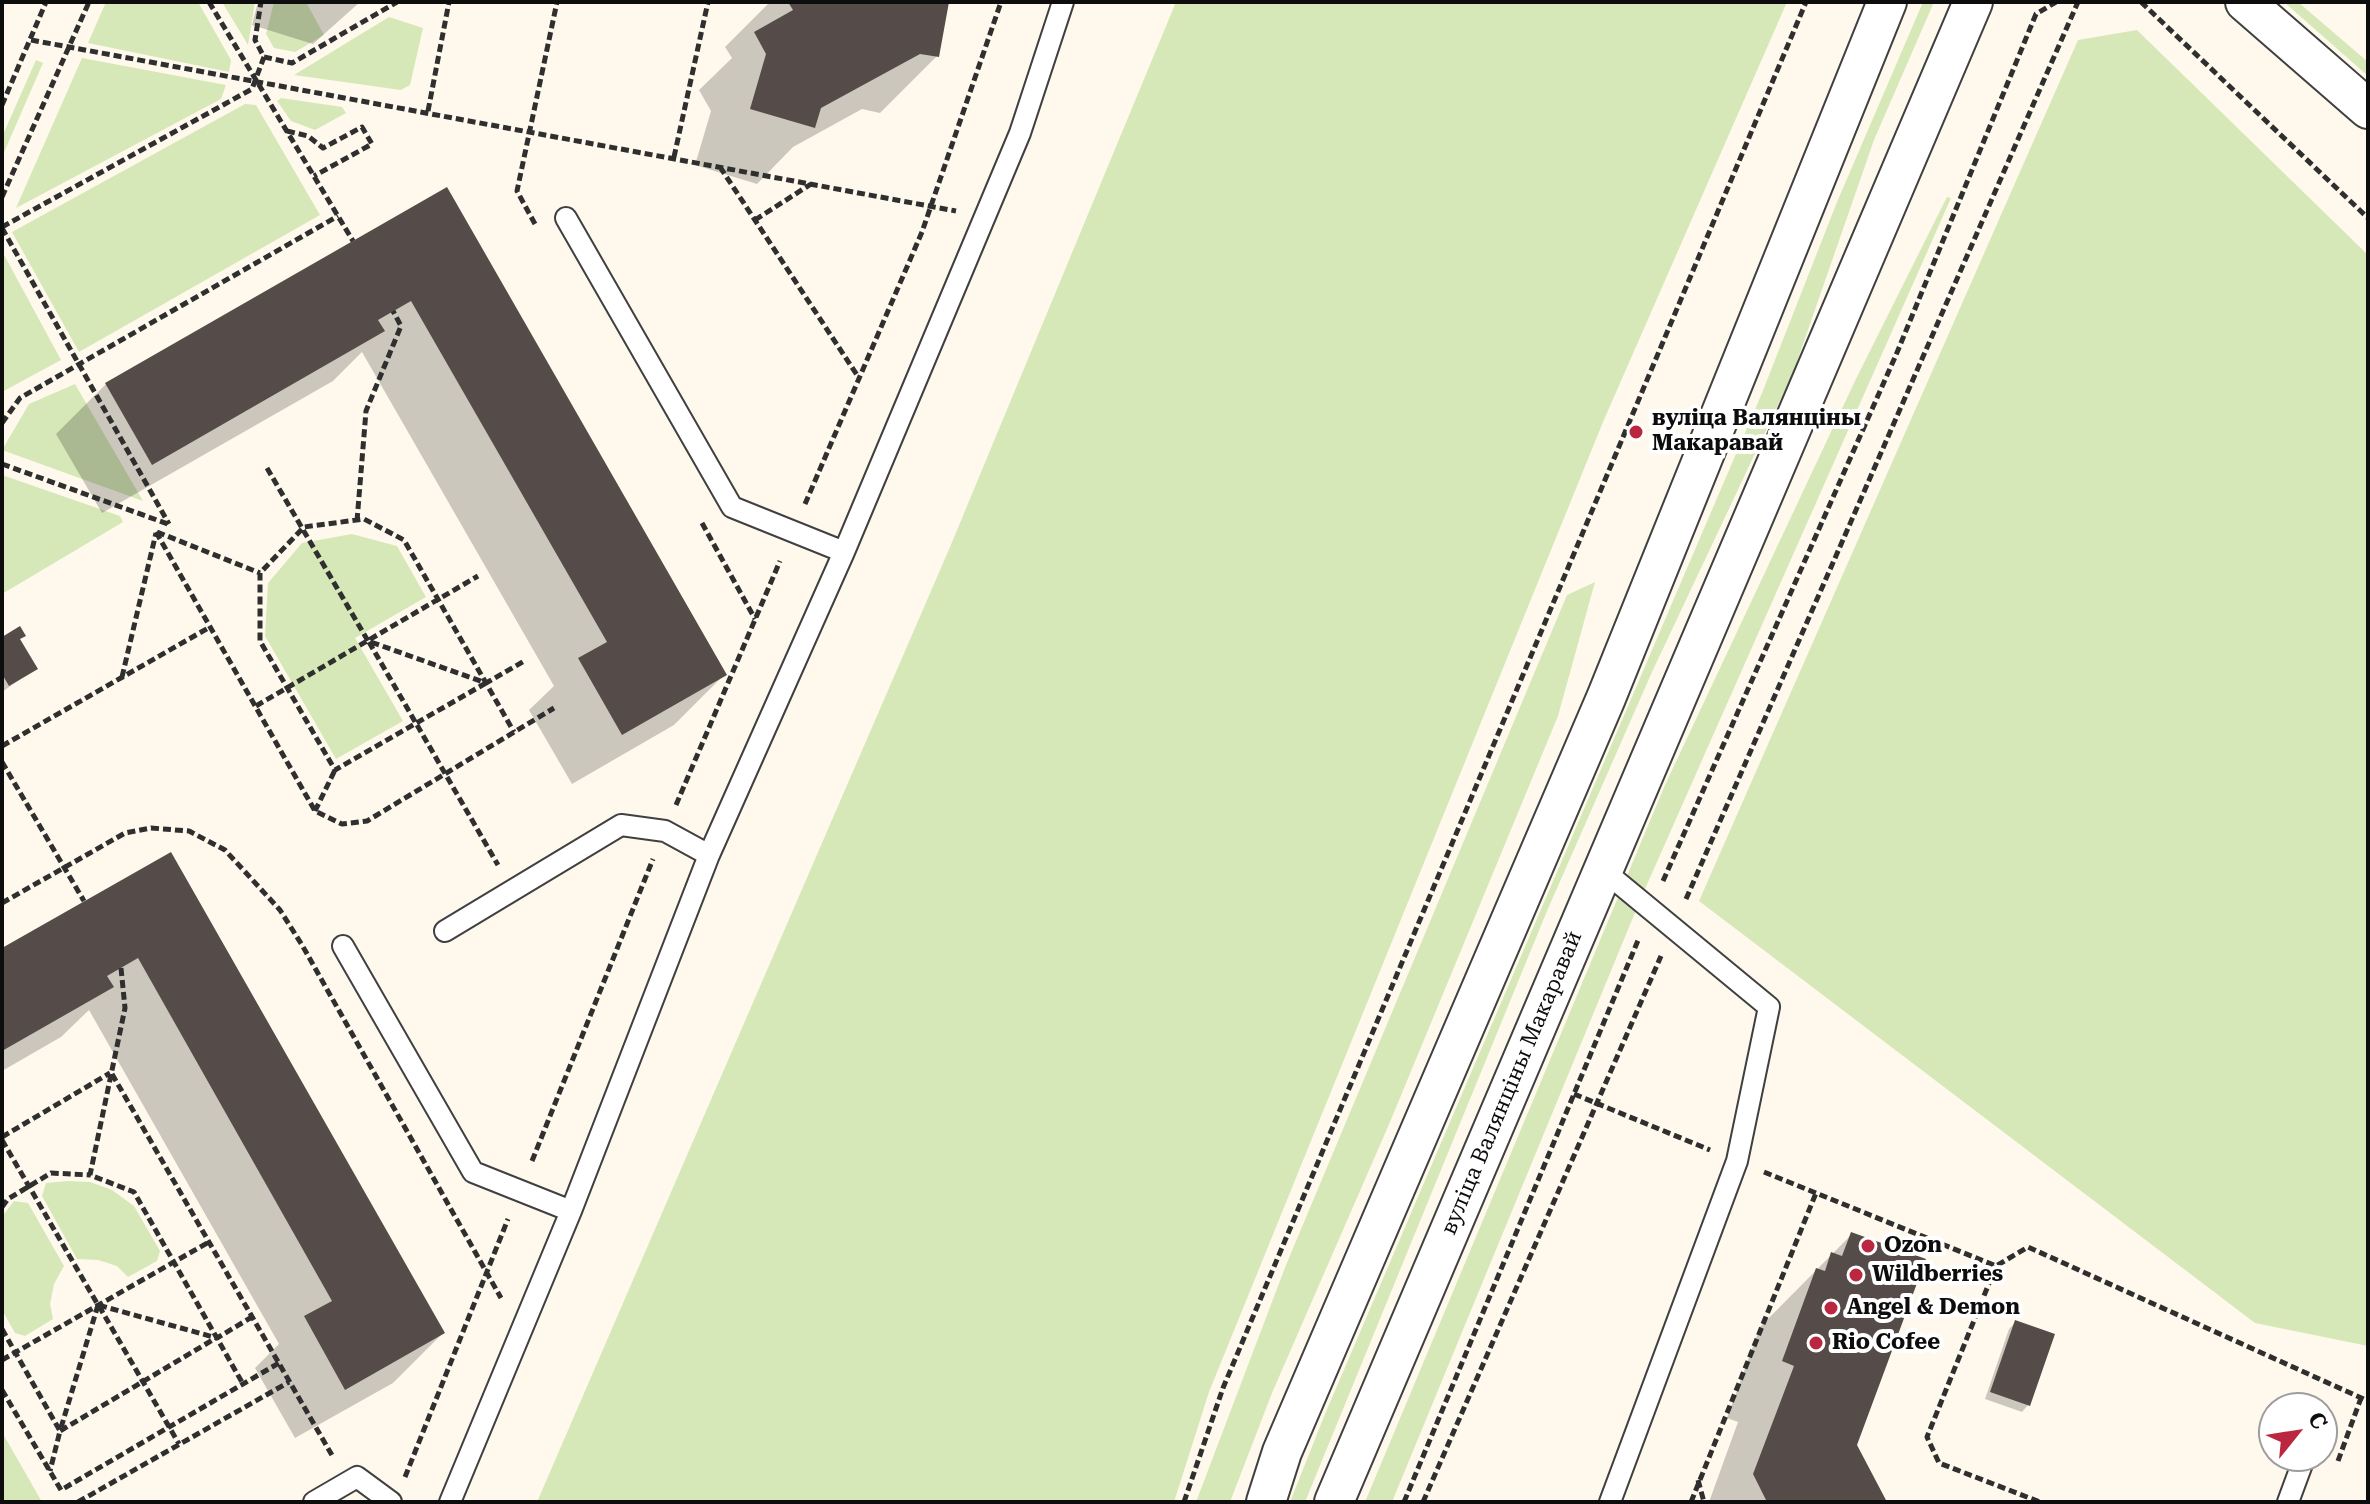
<!DOCTYPE html>
<html>
<head>
<meta charset="utf-8">
<style>
	body { margin:0 }
	#map { position:relative; width:2370px; height:1504px; overflow:hidden; background:#fff9ed; font-family:"Roboto Serif",serif }
	canvas { display:block }
	.frame { position:absolute; inset:0; border:4px solid #0d0d0d; pointer-events:none }
	.north { position:absolute; left:2258px; top:1392px; width:80px; height:80px; box-sizing:border-box; background:#fff; border:2px solid #9e9e9e; border-radius:50%; rotate:60deg; font-size:22px; font-weight:700; line-height:32px; text-align:center; color:#0d0d0d }
	.north::after { content:''; display:block; margin:auto; width:28px; height:36px; background:#bb273f; clip-path:polygon(50% 0,100% 100%,50% 72%,0 100%) }
</style>
</head>
<body>
<div id="map">
<canvas width="2370" height="1504"></canvas>
<div class="frame"></div>
<div class="north">С</div>
</div>
<script>
const ctx = document.querySelector('canvas').getContext('2d');
ctx.lineJoin = 'round';
function fillPath(path, color) { ctx.fillStyle = color; ctx.fill(path, 'evenodd'); }
const poly = rows => new Path2D(rows.map(r => 'M' + r).join(''));
function strokePath(path, color, width, dash) { ctx.strokeStyle = color; ctx.lineWidth = width; ctx.lineCap = dash ? 'butt' : 'round'; ctx.setLineDash(dash || []); ctx.stroke(path); }
function write(font, color, halo, rows, align = 'center') {
  ctx.font = font + ' "Roboto Serif",serif'; ctx.lineWidth = 8; ctx.setLineDash([]); ctx.textBaseline = 'middle'; ctx.strokeStyle = halo; ctx.fillStyle = color; for (const [text, x, y, turn = 0] of rows) {
    ctx.save(); ctx.translate(x, y); ctx.rotate((+turn || 0) * Math.PI / 180); ctx.textAlign = isNaN(turn) ? turn : align; if (halo) ctx.strokeText(text, 0, 0); ctx.fillText(text, 0, 0); ctx.restore();
  }
}
const green = poly([
	[106,2,198,2,231,60,229,72,88,43],
	[222,2,255,2,248,45],
	[274,2,306,2,324,35,295,52,274,48,266,34],
	[1176,2,1787,2,1603,422,1209,1392,1174,1502,537,1502,950,547],
	[1923,2,1934,2,1874,140,1793,373,1652,672,1547,911,1305,1502,1290,1502,1325,1414,1762,393,1837,202],
	[2284,2,2298,2,2368,62,2368,76],
	[389,17,423,28,410,85,401,90,294,75],
	[2137,30,2368,255,2368,1346,2255,1323,1699,901,2078,40],
	[82,58,226,85,221,99,16,208],
	[36,60,43,63,2,157,2,137],
	[281,98,342,107,346,113,315,130,291,121,277,101],
	[245,104,256,105,320,215,79,352,12,232],
	[1947,197,1951,198,1641,898,1392,1502,1365,1502,1665,785,1854,383],
	[2,251,61,360,2,392],
	[75,384,143,501,2,450,29,404],
	[2,475,120,516,123,522,2,594],
	[352,534,397,546,426,597,355,638,403,721,336,759,265,636,268,583,302,543],
	[1595,582,1558,716,1390,1122,1272,1393,1230,1502,1196,1502,1286,1265,1567,595],
	[68,1181,90,1182,112,1190,134,1206,160,1251,157,1261,128,1277,117,1266,98,1260,77,1259,42,1196,46,1183],
	[14,1201,28,1203,64,1266,54,1284,50,1304,53,1319,25,1336,15,1333,2,1310,2,1217],
	[2,1432,42,1502,2,1502]
]);
const shadow = poly([
	[258,2,360,2,313,44,252,25],
	[770,2,947,2,937,56,880,113,862,109,793,147,757,184,695,165,711,111,699,90,732,58,725,47],
	[446,190,724,675,674,725,572,784,529,710,554,686,362,352,333,381,102,513,56,434,106,384],
	[23,636,18,641,35,669,2,692,2,639],
	[170,854,443,1333,393,1383,295,1438,255,1368,279,1344,89,1010,61,1037,2,1071,2,950],
	[1852,1234,1855,1445,1885,1502,1709,1502,1738,1422,1727,1418,1760,1327],
	[2016,1322,2028,1405,2022,1412,1985,1399,2009,1329]
]);
const building = poly([
	[788,2,949,2,939,57,920,54,821,108,815,128,750,109,766,54,754,32,793,10],
	[447,187,727,675,622,735,578,658,607,642,411,301,378,320,385,331,152,465,105,383],
	[20,626,26,636,20,639,38,669,9,686,2,674,2,637],
	[171,852,445,1333,345,1390,304,1316,332,1301,138,958,107,976,114,987,2,1051,2,948],
	[1851,1232,1926,1259,1857,1445,1887,1502,1767,1502,1753,1474,1794,1366,1782,1361,1816,1268,1825,1271,1831,1252,1842,1256],
	[2015,1320,2055,1334,2030,1406,1990,1392]
]);
const path = poly([
	[209,2,353,241],
	[2141,2,2368,218],
	[31,40,956,211],
	[264,57,292,63,397,2],
	[2,105,46,2],
	[428,111,449,2],
	[287,131,308,136,323,148,362,127,372,144,314,176],
	[674,157,708,2],
	[720,167,859,378],
	[2,197,89,2],
	[755,220,811,184],
	[535,224,517,191,557,2],
	[2,227,252,89,264,57,255,40,261,2],
	[2,228,169,524],
	[2,423,20,398,338,216],
	[2,464,168,524],
	[267,468,368,641,486,683,526,660],
	[805,504,922,232,1001,2],
	[357,521,366,411,401,326,393,311],
	[702,523,755,619],
	[156,532,315,811,342,824,367,821,554,708],
	[157,532,260,573],
	[369,642,498,865],
	[122,677,156,533],
	[486,683,335,770,260,641,260,573,304,527,364,519,404,540,514,732],
	[256,706,478,576],
	[2,746,210,627],
	[2,762,84,901],
	[676,805,780,561],
	[315,811,335,770],
	[1663,881,1896,355,2036,14,2056,2],
	[1686,899,2078,2],
	[2,903,125,833,151,828,189,831,225,850,280,910,302,945,501,1298],
	[121,968,125,1008,90,1175,134,1192,243,1384],
	[112,1074,333,1457],
	[1574,1094,1710,1150],
	[2,1137,110,1073],
	[2,1140,98,1305,217,1338,252,1317],
	[532,1161,653,859],
	[1764,1172,1996,1266,2028,1247,2368,1401],
	[2,1207,8,1199,51,1173,90,1175],
	[1996,1266,1927,1437,1939,1463,2040,1502],
	[98,1305,60,1431,216,1338],
	[99,1306,179,1444],
	[2,1329,60,1431,50,1471],
	[2,1360,209,1242],
	[2,1390,61,1490,279,1363],
	[2338,1461,2361,1398],
	[405,1477,508,1219],
	[1698,1480,1704,1502],
	[78,1502,289,1382],
	[1184,1502,1223,1388,1806,2],
	[1404,1502,1639,938],
	[1423,1502,1661,956],
	[1691,1502,1816,1193]
]);
const lane = poly([
	[566,218,732,507,844,552],
	[1603,870,1769,1007,1737,1161,1610,1502],
	[445,931,621,825,665,831,709,855],
	[343,946,473,1172,571,1211],
	[314,1502,357,1477,391,1502],
	[450,1502,571,1211,709,855,844,552,1020,133,1063,2],
	[2288,1502,2305,1456]
]);
const street = poly([
	[2245,2,2368,109],
	[1266,1502,1282,1452,1606,698,1887,2],
	[1334,1502,1973,2]
]);
const markers = [
	[1636,432,8,"#bb273f"],
	[1868,1246,8,"#bb273f"],
	[1856,1275,8,"#bb273f"],
	[1831,1308,8,"#bb273f"],
	[1816,1343,8,"#bb273f"]
];
const poiNames = [
	["вуліца Валянціны",1652,419],
	["Макаравай",1652,444],
	["Ozon",1884,1246],
	["Wildberries",1872,1275],
	["Angel & Demon",1847,1308],
	["Rio Cofee",1832,1343]
];
const streetNames = [
	["вуліца Валянціны Макаравай",1512,1083,-67]
];
fillPath(green, '#d6e8b7');
fillPath(shadow, '#0003');
fillPath(building, '#554c49');
strokePath(lane, '#404040', 24);
strokePath(street, '#404040', 42);
strokePath(path, '#2f2f2f', 5, [8, 4]);
strokePath(lane, '#fff', 20);
strokePath(street, '#fff', 38);
for (const [x, y, r, color] of markers) { const dot = new Path2D(); dot.arc(x, y, r, 0, 2 * Math.PI); ctx.fillStyle = color; ctx.fill(dot); strokePath(dot, '#fff', 3); }
write('bold 22px', '#0d0d0d', '#fff', poiNames, 'left');
write('22px', '#0d0d0d', '#fff', streetNames);
</script>
</body>
</html>
